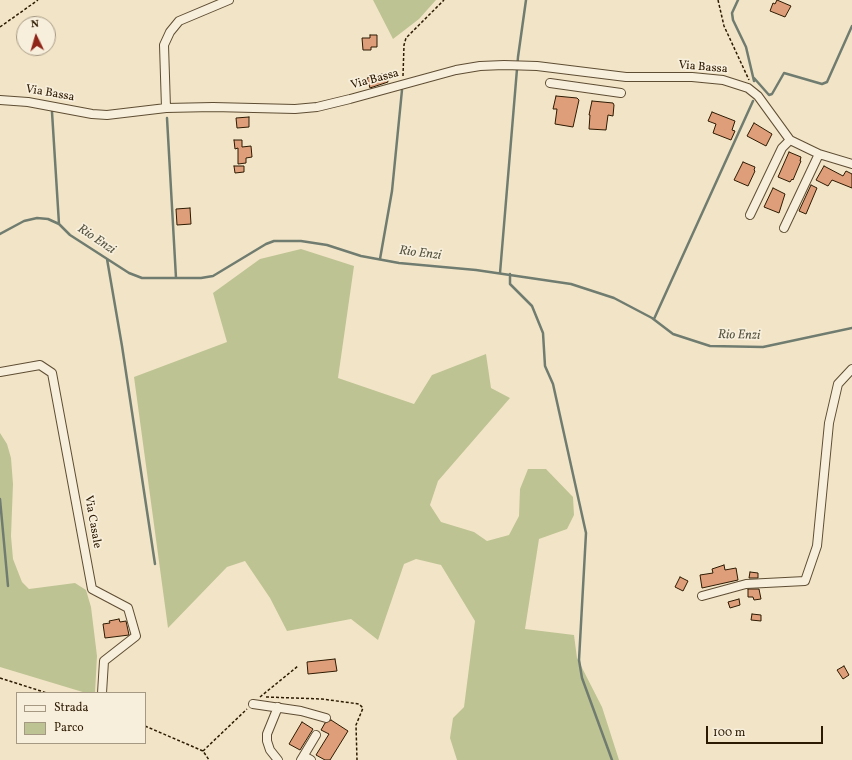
<!DOCTYPE html>
<html>
<head>
<meta charset="utf-8">
<style>
	body { margin:0 }
	#map { position:relative; width:852px; height:760px; overflow:hidden; background:#f2e5c7; font-family:Vollkorn,serif }
	canvas { display:block }
	.legend { position:absolute; left:16px; top:692px; width:130px; height:52px; box-sizing:border-box; background:#f7eedb; border:1px solid #a69984; margin:0; padding:5px 7px; list-style:none; font-size:12px; color:#2d1a02 }
	.legend li { display:flex; align-items:center; gap:8px; height:20px }
	.legend b { width:20px; border:1px solid #a69984 }
	.north { position:absolute; left:16px; top:16px; width:40px; height:40px; box-sizing:border-box; background:#f7eedb; border:1px solid #a69984; border-radius:50%; rotate:355deg; font-size:11px; font-weight:700; line-height:16px; text-align:center; color:#2d1a02 }
	.north::after { content:''; display:block; margin:auto; width:14px; height:18px; background:#8f2418; clip-path:polygon(50% 0,100% 100%,50% 72%,0 100%) }
	.scale { position:absolute; left:706px; top:726px; width:117px; height:18px; box-sizing:border-box; border:2px solid #2d1a02; border-top:0; padding-left:5px; font-size:12px; line-height:14px; white-space:nowrap; color:#2d1a02; -webkit-text-stroke:3px #f7eedb; paint-order:stroke }
</style>
</head>
<body>
<div id="map">
<canvas width="852" height="760"></canvas>
<ul class="legend">
<li><b style="height:5px;background:#f7eedb"></b>Strada</li>
<li><b style="height:11px;background:#bec393"></b>Parco</li>
</ul>
<div class="north">N</div>
<div class="scale">100 m</div>
</div>
<script>
const ctx = document.querySelector('canvas').getContext('2d');
ctx.lineJoin = 'round';
function fillPath(path, color) { ctx.fillStyle = color; ctx.fill(path, 'evenodd'); }
const poly = rows => new Path2D(rows.map(r => 'M' + r).join(''));
function strokePath(path, color, width, dash) { ctx.strokeStyle = color; ctx.lineWidth = width; ctx.lineCap = dash ? 'butt' : 'round'; ctx.setLineDash(dash || []); ctx.stroke(path); }
function write(font, color, halo, rows, align = 'center') {
  ctx.font = font + ' Vollkorn,serif'; ctx.lineWidth = 3.5; ctx.setLineDash([]); ctx.textBaseline = 'middle'; ctx.strokeStyle = halo; ctx.fillStyle = color; for (const [text, x, y, turn = 0] of rows) {
    ctx.save(); ctx.translate(x, y); ctx.rotate((+turn || 0) * Math.PI / 180); ctx.textAlign = isNaN(turn) ? turn : align; if (halo) ctx.strokeText(text, 0, 0); ctx.fillText(text, 0, 0); ctx.restore();
  }
}
const green = poly([
	[373,0,436,0,419,19,393,39],
	[301,249,354,266,338,378,414,404,432,375,486,354,491,388,510,398,438,481,430,505,441,522,474,532,487,541,509,535,519,516,520,489,528,469,546,469,573,497,574,515,567,529,539,539,525,629,574,635,577,658,602,707,619,760,457,760,450,738,453,718,464,707,475,621,441,565,416,559,404,564,378,640,351,619,287,631,270,598,245,561,227,567,168,628,134,377,227,342,213,293,260,259],
	[0,433,7,444,11,458,13,484,11,536,13,559,22,582,29,589,75,583,86,590,91,607,97,656,95,693,86,693,0,667]
]);
const stream = poly([
	[738,0,732,13,733,20,746,47,754,81],
	[754,78,769,95,772,94,784,73,822,84,827,82,852,26],
	[52,112,59,224],
	[167,118,176,278],
	[0,234,24,221,37,218,48,219,59,224,70,235,129,273,142,278,201,278,213,276,266,244,274,241,301,241,327,245,361,256,399,263,476,270,571,284,614,298,652,318,673,334,710,346,763,347,852,328],
	[107,259,122,346,155,564],
	[380,259,392,191,402,90],
	[500,273,518,57,526,0],
	[510,274,510,284,532,306,543,333,545,366,553,384,586,533,579,660,582,678,612,760],
	[654,319,753,101],
	[0,499,8,586]
]);
const building = poly([
	[777,0,791,6,785,17,770,11,773,3,775,4,777,0],
	[370,35,377,35,377,47,371,47,371,50,363,50,362,38,370,38,370,35],
	[386,73,388,82,370,88,367,78,386,73],
	[556,96,577,98,579,100,573,127,555,124,557,109,553,109,556,96],
	[592,101,613,103,614,105,613,116,608,115,606,130,589,129,590,115,589,115,592,101],
	[712,112,735,121,732,130,735,131,731,140,713,133,716,124,708,121,712,112],
	[249,117,249,127,237,128,236,118,249,117],
	[754,123,772,134,766,146,747,136,754,123],
	[234,140,242,140,242,147,251,146,252,157,246,158,246,163,238,164,238,148,235,149,234,140],
	[789,152,801,157,800,161,801,161,793,180,792,179,790,182,778,177,789,152],
	[743,162,755,167,754,170,755,171,748,186,734,180,743,162],
	[234,166,244,166,244,172,235,173,234,166],
	[824,166,843,176,846,171,852,174,852,188,832,180,828,186,816,180,824,166],
	[811,185,817,188,806,214,799,211,811,185],
	[773,188,785,194,779,213,764,207,773,188],
	[190,208,191,224,177,225,176,209,190,208],
	[724,565,725,570,736,568,738,580,702,588,700,575,713,573,712,569,724,565],
	[750,572,758,573,758,578,749,578,750,572],
	[680,577,688,581,683,591,675,587,680,577],
	[748,589,759,589,761,599,754,600,753,597,748,597,748,589],
	[739,599,740,605,730,608,728,602,739,599],
	[752,614,761,615,761,621,751,620,752,614],
	[119,619,120,622,126,621,129,635,105,638,103,624,110,623,109,621,119,619],
	[335,659,337,671,308,674,307,662,335,659],
	[844,666,849,675,843,679,837,670,844,666],
	[331,720,348,731,330,760,325,760,316,755,329,734,321,730,325,723,331,720],
	[302,722,313,729,300,750,289,744,302,722]
]);
const path = poly([
	[718,0,724,26,749,80],
	[0,27,38,0],
	[403,76,404,45,406,38,444,0],
	[0,678,47,693],
	[260,697,298,666],
	[266,697,322,699,359,704,363,708,356,725,357,760],
	[145,726,203,751,209,760],
	[203,751,247,709]
]);
const minor = poly([
	[550,83,621,93],
	[0,100,28,102,92,114,107,115,166,108,213,107,295,109,317,107,350,99,456,70,480,66,504,65,537,66,626,77,692,77,723,80,748,88,758,96,790,140,819,154,852,164],
	[166,108,164,45,170,32,179,21,229,0],
	[750,215,782,148,790,140],
	[784,228,819,154],
	[0,372,40,365,52,373,92,589,128,608,136,636,104,661,102,693],
	[702,596,746,584,805,581,817,546,829,423,838,384,852,369],
	[253,704,301,711,326,718],
	[304,756,311,760],
	[278,760,270,750,267,741,267,734,278,707],
	[301,760,316,735]
]);
const streetNames = [
	["Via Bassa",703,68,5],
	["Via Bassa",375,80,-15],
	["Via Bassa",50,94,10],
	["Via Casale",92,522,80]
];
const waterNames = [
	["Rio Enzi",96,240,34],
	["Rio Enzi",420,254,7],
	["Rio Enzi",739,336,1]
];
fillPath(green, '#bec393');
strokePath(stream, '#707c70', 2.5);
fillPath(building, '#de9e7a');
strokePath(building, '#2d1a02', 1);
strokePath(minor, '#5e4d33', 10);
strokePath(path, '#2d1a02', 1.5, [3, 2]);
strokePath(minor, '#f7eedb', 8);
write('12px', '#2d1a02', '#f7eedb', streetNames);
write('italic 13px', '#545342', '#f7eedb', waterNames);
</script>
</body>
</html>
